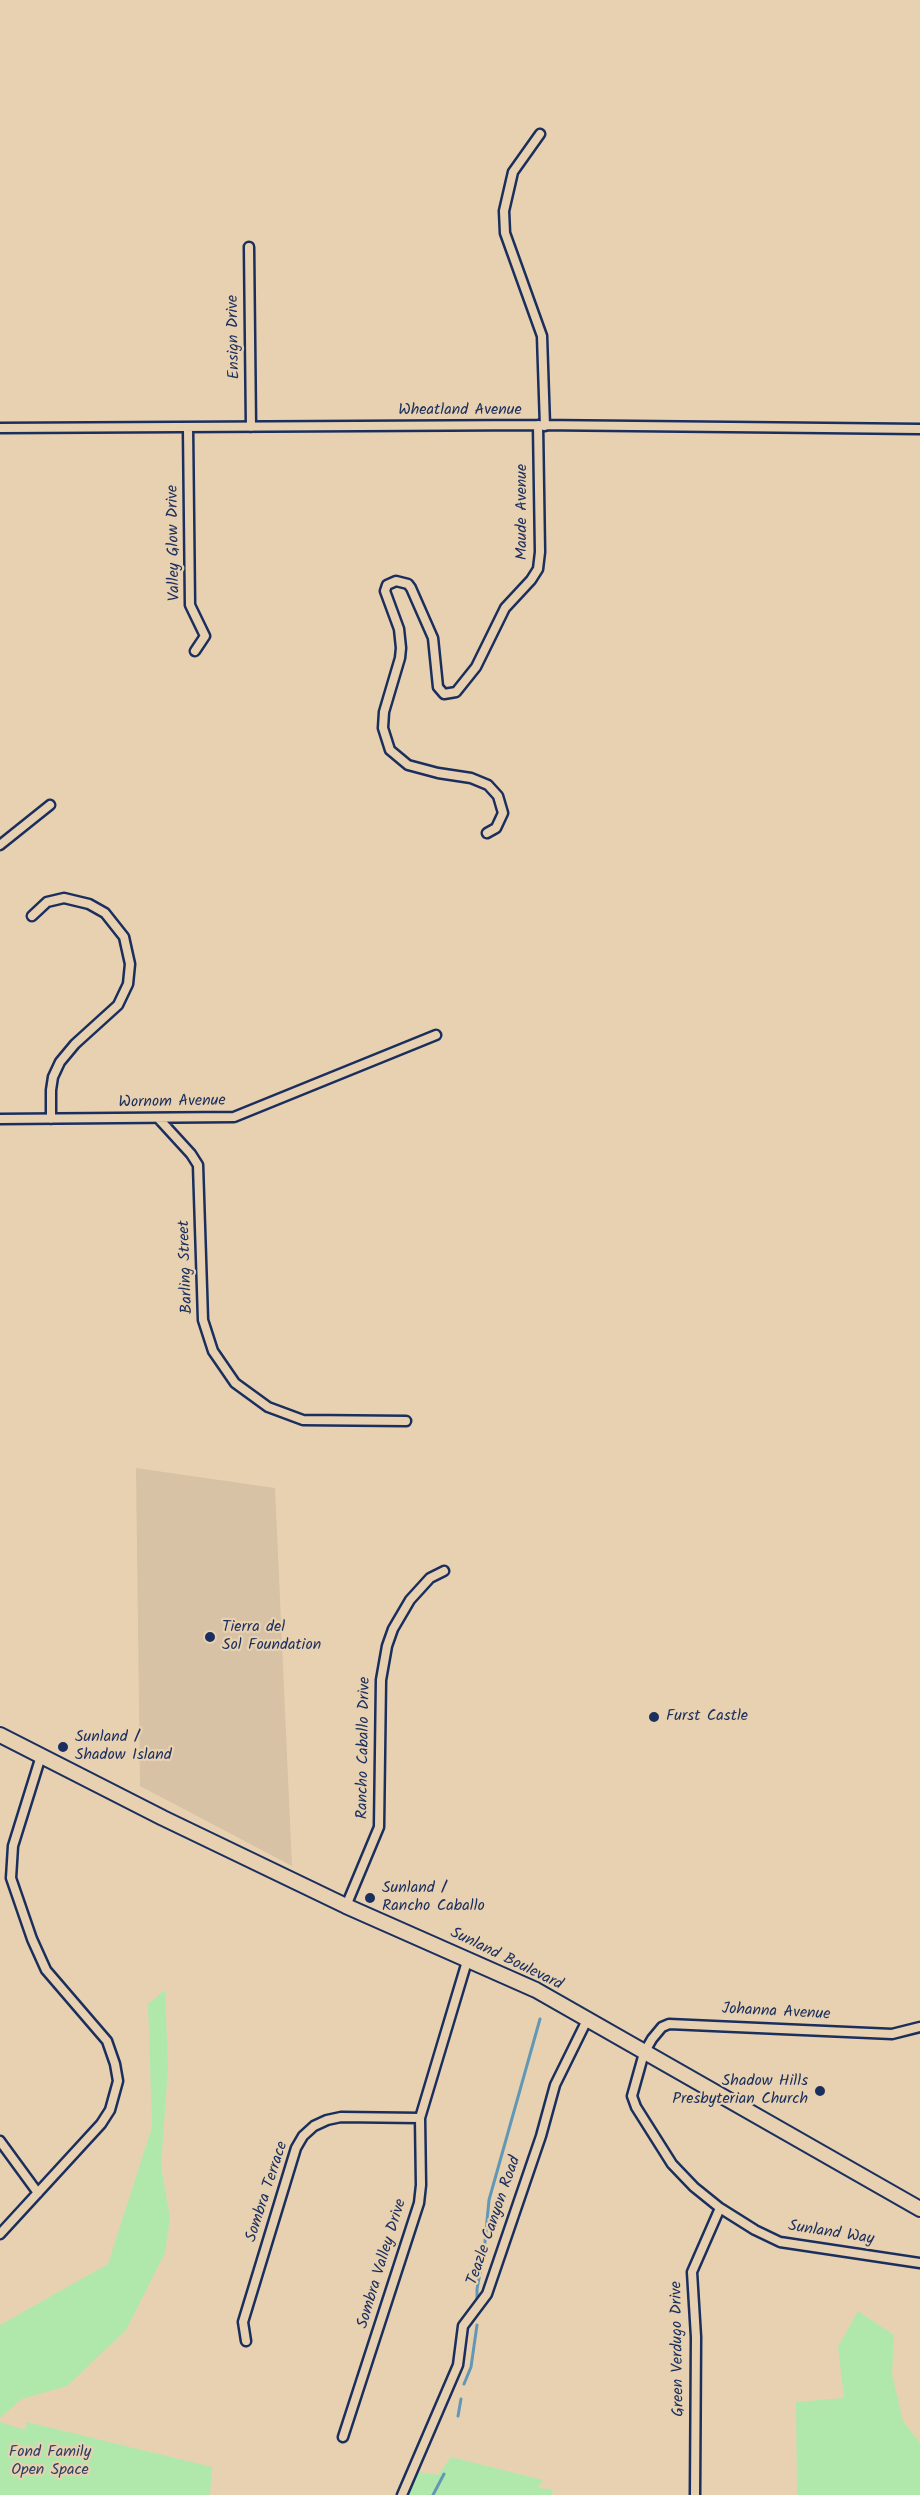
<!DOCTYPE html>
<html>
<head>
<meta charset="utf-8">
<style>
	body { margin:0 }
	canvas { display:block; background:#e8d1b0 }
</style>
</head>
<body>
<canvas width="920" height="2495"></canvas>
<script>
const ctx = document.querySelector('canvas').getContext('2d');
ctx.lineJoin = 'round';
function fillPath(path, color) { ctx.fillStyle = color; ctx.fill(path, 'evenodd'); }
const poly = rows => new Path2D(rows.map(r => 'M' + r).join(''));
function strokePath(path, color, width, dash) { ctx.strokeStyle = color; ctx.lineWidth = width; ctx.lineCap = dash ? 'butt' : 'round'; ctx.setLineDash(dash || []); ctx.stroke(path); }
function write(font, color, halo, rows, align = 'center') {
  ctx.font = font + ' Kalam,sans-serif'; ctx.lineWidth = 4.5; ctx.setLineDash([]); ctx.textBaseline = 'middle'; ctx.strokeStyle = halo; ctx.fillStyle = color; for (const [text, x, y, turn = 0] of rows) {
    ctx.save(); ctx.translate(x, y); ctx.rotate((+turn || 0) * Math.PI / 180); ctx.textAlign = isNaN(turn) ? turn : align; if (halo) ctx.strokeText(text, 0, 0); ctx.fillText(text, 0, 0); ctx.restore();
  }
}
const built = poly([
	[136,1468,275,1488,292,1866,140,1786]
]);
const green = poly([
	[165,1990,168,2068,161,2166,170,2218,165,2253,126,2330,67,2386,22,2399,0,2418,0,2325,108,2264,152,2127,148,2004],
	[858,2311,894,2335,892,2374,903,2421,920,2443,920,2495,797,2495,796,2402,844,2398,838,2347],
	[0,2422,25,2430,27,2422,212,2467,210,2495,0,2495],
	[451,2457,543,2480,537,2487,553,2490,552,2495,408,2495,419,2472,438,2475]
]);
const stream = poly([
	[477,2303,477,2289,484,2252,489,2200,540,2019],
	[464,2384,471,2367,477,2325],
	[458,2416,461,2399],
	[433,2495,444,2474]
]);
const minor = poly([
	[540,134,513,172,504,211,505,233,542,336,545,426],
	[249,247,251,427],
	[0,428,538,425,920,429],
	[188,428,190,605,205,636,195,651],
	[487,833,496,828,503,813,498,796,488,785,471,778,438,773,408,765,390,750,383,728,384,712,400,658,401,648,399,629,385,591,387,585,396,581,408,584,411,588,433,638,438,687,444,694,456,692,476,667,505,608,531,580,538,569,540,552,538,425],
	[0,845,50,805],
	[32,916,47,902,64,898,89,904,105,913,124,937,130,964,128,984,118,1005,75,1044,60,1062,53,1077,51,1090,51,1119],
	[0,1119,234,1117,436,1035],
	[159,1119,191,1154,198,1165,203,1320,213,1351,235,1383,268,1407,303,1420,406,1421],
	[346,1906,379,1827,381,1680,387,1646,393,1629,410,1600,430,1578,444,1571],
	[920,2027,892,2034,669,2024,662,2027,652,2039,644,2053,632,2096,636,2107,672,2164,694,2187,720,2208,755,2230,780,2242,920,2263],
	[0,2141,38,2193],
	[0,2234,101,2124,110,2110,118,2081,115,2064,107,2041,46,1970,32,1939,11,1878,13,1846,41,1756],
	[246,2341,243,2322,296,2148,303,2136,314,2126,327,2120,341,2117,420,2118],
	[343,2437,419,2203,421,2185,420,2118,468,1958],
	[402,2495,458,2365,463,2326,487,2294,541,2136,555,2085,587,2020],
	[695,2495,696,2337,692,2272,720,2208]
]);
const primary = poly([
	[0,1735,163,1818,346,1906,536,1990,920,2209]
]);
const markers = [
	[210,1637,6,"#1b2f5e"],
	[654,1717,6,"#1b2f5e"],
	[63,1747,6,"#1b2f5e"],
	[370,1898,6,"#1b2f5e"],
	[820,2091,6,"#1b2f5e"]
];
const streetNames = [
	["Ensign Drive",235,337,-91],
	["Wheatland Avenue",460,411],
	["Maude Avenue",523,512,-90],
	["Valley Glow Drive",175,543,-91],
	["Wornom Avenue",172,1103,-1],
	["Barling Street",187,1267,-92],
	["Rancho Caballo Drive",365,1748,-89],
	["Sunland Boulevard",506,1960,26],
	["Johanna Avenue",776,2013,3],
	["Sombra Terrace",268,2192,-72],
	["Teazle Canyon Road",495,2221,-71],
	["Sunland Way",831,2234,9],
	["Sombra Valley Drive",383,2264,-73],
	["Green Verdugo Drive",679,2349,-91]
];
const poiNames = [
	["Tierra del",222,1628],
	["Sol Foundation",222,1646],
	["Furst Castle",666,1717],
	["Sunland /",75,1738],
	["Shadow Island",75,1756],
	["Sunland /",382,1889],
	["Rancho Caballo",382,1907],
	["Shadow Hills",808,2082,"right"],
	["Presbyterian Church",808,2100,"right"]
];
const parkNames = [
	["Fond Family",50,2453],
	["Open Space",50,2471]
];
fillPath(built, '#d7c2a5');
fillPath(green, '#b0e8ac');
strokePath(stream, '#6298b6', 3);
strokePath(minor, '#1b2f5e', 13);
strokePath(primary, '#1b2f5e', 18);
strokePath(minor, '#e8d1b0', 8);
strokePath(primary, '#e8d1b0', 14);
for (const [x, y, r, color] of markers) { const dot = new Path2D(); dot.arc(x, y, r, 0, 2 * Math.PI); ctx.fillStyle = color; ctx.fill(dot); strokePath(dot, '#e8d1b0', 2); }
write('16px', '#1b2f5e', '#e8d1b0', streetNames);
write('16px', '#1b2f5e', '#e8d1b0', poiNames, 'left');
write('16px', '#2a4266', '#e8d1b0', parkNames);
</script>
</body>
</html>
